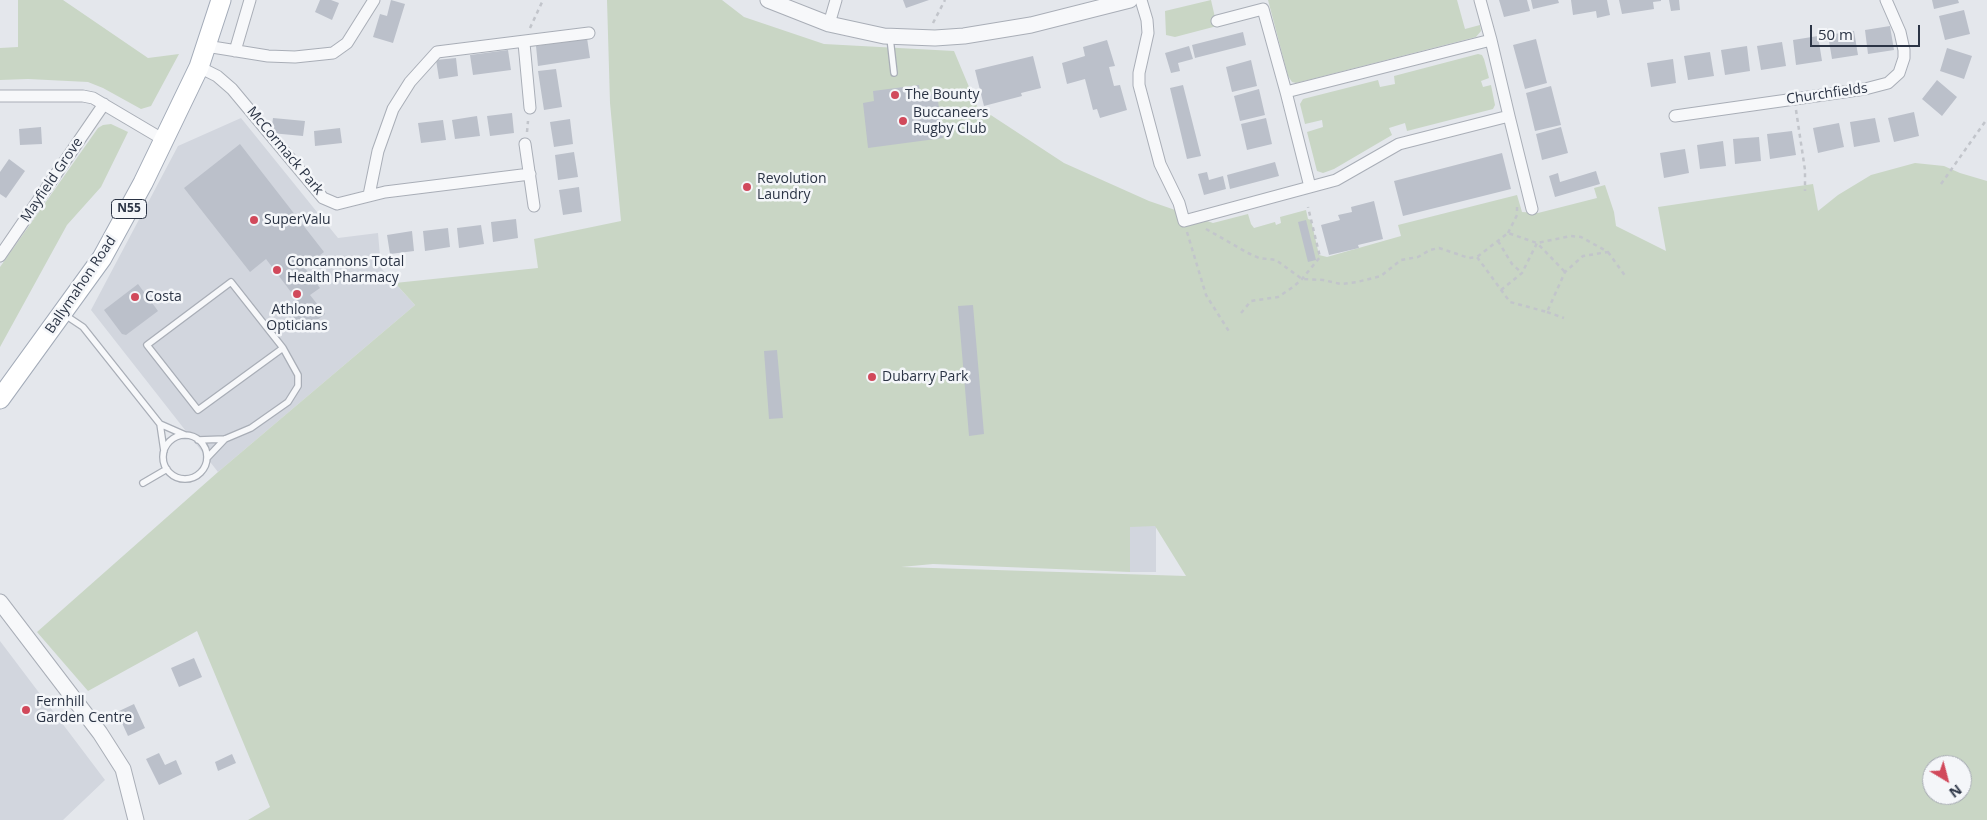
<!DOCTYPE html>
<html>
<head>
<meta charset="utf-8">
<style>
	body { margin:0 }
	#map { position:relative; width:1987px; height:820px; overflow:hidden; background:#e4e7ec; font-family:"Open Sans",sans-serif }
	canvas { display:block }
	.north { position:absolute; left:1922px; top:755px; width:50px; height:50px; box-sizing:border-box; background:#f4f6f9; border:1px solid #a4a8b1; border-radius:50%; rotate:143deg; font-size:14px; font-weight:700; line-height:20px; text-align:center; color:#2b3445 }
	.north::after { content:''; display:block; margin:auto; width:18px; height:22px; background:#d1495b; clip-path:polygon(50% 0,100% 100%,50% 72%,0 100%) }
	.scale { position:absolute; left:1810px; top:25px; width:110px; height:22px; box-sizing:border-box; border:2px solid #2b3445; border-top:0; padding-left:6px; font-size:15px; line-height:18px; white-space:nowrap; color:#2b3445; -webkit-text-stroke:4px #f4f6f9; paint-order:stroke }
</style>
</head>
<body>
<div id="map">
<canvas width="1987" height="820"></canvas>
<div class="north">N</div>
<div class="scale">50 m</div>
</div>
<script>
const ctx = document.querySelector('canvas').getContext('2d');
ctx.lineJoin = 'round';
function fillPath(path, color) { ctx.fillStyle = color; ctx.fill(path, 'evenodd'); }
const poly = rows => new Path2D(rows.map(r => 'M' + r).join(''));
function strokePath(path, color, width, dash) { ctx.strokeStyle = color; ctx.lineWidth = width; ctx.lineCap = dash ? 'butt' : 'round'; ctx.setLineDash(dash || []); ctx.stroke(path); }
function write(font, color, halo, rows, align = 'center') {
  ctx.font = font + ' "Open Sans",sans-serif'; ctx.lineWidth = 5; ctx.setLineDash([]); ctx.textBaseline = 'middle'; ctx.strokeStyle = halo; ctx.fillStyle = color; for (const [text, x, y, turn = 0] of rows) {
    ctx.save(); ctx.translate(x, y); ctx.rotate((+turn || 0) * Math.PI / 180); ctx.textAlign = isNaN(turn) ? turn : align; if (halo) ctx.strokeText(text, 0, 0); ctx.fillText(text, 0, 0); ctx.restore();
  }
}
const built = poly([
	[241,118,338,238,378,233,381,268,415,305,218,472,91,310,178,146],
	[1130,526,1156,526,1156,572,1130,572],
	[0,641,105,780,63,820,0,820]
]);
const green = poly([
	[18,0,63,0,148,58,179,54,151,106,141,109,103,88,88,82,28,79,0,80,0,48,18,47],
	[607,0,722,0,744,17,824,44,954,51,977,106,1064,163,1149,201,1213,223,1248,214,1251,224,1254,228,1275,222,1276,225,1281,223,1280,217,1306,210,1308,219,1311,220,1319,255,1327,257,1401,236,1398,225,1517,195,1522,212,1538,213,1597,198,1594,188,1605,185,1614,212,1616,226,1666,251,1658,207,1813,184,1818,211,1838,195,1871,175,1915,163,1944,166,1960,173,1987,181,1987,820,248,820,270,807,197,631,88,691,37,632,218,472,415,305,395,283,538,268,534,239,621,221,610,103],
	[1155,526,1186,576,901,567,933,564,1130,572,1130,527],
	[1932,765,1962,765,1962,795,1932,795],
	[1211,0,1217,26,1175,37,1166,35,1165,11],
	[1268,0,1457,0,1465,29,1480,25,1481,31,1476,37,1296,83,1292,82,1288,76],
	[1478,54,1482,55,1484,59,1489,78,1481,81,1483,87,1491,85,1495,105,1493,109,1407,131,1405,123,1389,128,1392,135,1334,169,1323,173,1317,171,1307,132,1323,127,1322,120,1305,124,1300,104,1303,99,1378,80,1380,87,1395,84,1394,76],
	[111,124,128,132,101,187,67,225,0,347,0,267,98,128,103,125]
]);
const building = poly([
	[320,0,331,0,339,3,332,20,315,12],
	[391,0,405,4,393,43,373,37,380,14,387,16],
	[903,0,929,0,906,8],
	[1499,0,1527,0,1530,11,1504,17],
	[1531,0,1558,0,1559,3,1533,9],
	[1571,0,1607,0,1610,15,1597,18,1596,11,1573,15],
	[1619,0,1661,0,1661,1,1653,2,1654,9,1622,14],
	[1669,0,1679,0,1680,10,1671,11],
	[1932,0,1958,0,1959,3,1934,9],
	[1964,10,1970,34,1945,40,1939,16],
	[1890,26,1894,50,1868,54,1865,30],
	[1854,31,1858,55,1832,59,1828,35],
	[1243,32,1246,45,1195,58,1192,45],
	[1818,36,1822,61,1796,65,1793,40],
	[587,38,590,58,538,66,536,46],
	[1536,39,1547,83,1525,89,1513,45],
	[1107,40,1115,66,1109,67,1114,86,1120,85,1127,110,1100,118,1097,109,1093,110,1085,79,1067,84,1062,63,1085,56,1083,47],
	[1782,42,1786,66,1761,70,1757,46],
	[1189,46,1193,59,1178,63,1180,71,1171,73,1165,53],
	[1747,46,1750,71,1725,75,1721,50],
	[1947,48,1972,56,1964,79,1940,71],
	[508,50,511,70,473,75,470,55],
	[1710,52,1714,76,1688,80,1684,56],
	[1033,56,1041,88,1021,93,1022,96,984,106,975,70],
	[456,58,458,76,439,79,436,60],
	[1673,59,1676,83,1651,87,1647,63],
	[1251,60,1257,86,1232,92,1226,67],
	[556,69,562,107,544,110,538,71],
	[1937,80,1957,97,1942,116,1922,99],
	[919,85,921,96,937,93,943,138,868,148,863,103,874,101,873,91],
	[1183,85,1201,156,1187,159,1170,88],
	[1551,86,1561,125,1535,131,1526,93],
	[1259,89,1265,115,1240,121,1234,96],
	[1914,112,1919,136,1894,142,1888,118],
	[512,113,514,133,490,136,487,116],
	[477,116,480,136,455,139,452,120],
	[273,118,305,121,303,136,271,133],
	[1266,118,1272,144,1247,150,1241,124],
	[1875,118,1880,142,1854,147,1850,122],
	[570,119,573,144,554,147,550,122],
	[443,120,446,140,421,143,418,123],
	[1839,123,1844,147,1818,153,1813,128],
	[41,127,42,144,20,145,19,129],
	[1561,127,1568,153,1542,160,1536,134],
	[340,128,342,143,315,146,314,131],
	[1792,131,1796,155,1770,159,1767,134],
	[1759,137,1761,161,1735,164,1733,139],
	[1723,141,1726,166,1700,169,1697,145],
	[240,144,324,252,304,267,320,288,310,295,325,314,304,330,286,308,297,300,266,259,250,272,184,188],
	[1685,149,1689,173,1664,178,1660,153],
	[574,152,578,177,558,180,555,155],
	[1502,153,1511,189,1403,216,1394,181],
	[9,159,25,171,6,198,0,194,0,172],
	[1275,162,1279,176,1230,189,1227,175],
	[1596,171,1600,184,1555,197,1549,176,1558,173,1560,182],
	[1207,172,1209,180,1223,176,1226,189,1204,195,1198,174],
	[579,187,582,212,563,215,559,190],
	[1374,201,1383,239,1358,245,1359,248,1329,255,1321,225,1340,220,1338,215,1352,212,1351,207],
	[516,219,518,238,493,242,491,222],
	[1306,220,1316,260,1308,262,1298,222],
	[481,225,484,244,459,248,457,228],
	[448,228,450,247,425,251,423,231],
	[412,231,414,251,390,254,387,235],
	[138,284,158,311,126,335,122,334,104,310],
	[973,305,984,434,969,436,958,306],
	[777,350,783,418,769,419,764,351],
	[194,658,202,677,179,687,171,668],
	[134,704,145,728,128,736,117,712],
	[159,753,165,765,176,760,182,774,159,785,146,759],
	[232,754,236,763,218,771,215,762]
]);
const path = poly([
	[933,23,945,0],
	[530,28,543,0],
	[1796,110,1805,170,1805,191],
	[527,132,528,121],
	[1941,184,1987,119],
	[1206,229,1248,253,1259,258,1276,260,1302,279,1323,280,1341,284,1357,282,1381,276,1401,260,1418,257,1430,250,1439,248,1469,258,1477,257,1510,302,1547,312,1565,272,1583,256,1608,252,1581,237,1571,236,1537,243,1508,233,1477,257],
	[1187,232,1206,295,1230,333],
	[1508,233,1517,215,1517,206],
	[1498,241,1512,264,1522,273],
	[1608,252,1626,277],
	[1501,290,1522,273,1537,243,1565,272],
	[1547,312,1564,318],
	[1241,313,1251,301,1278,297,1293,287,1302,279,1320,257,1308,207]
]);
const service = poly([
	[890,38,894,73],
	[65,315,83,327,160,424,185,435],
	[160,424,164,451],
	'163 457a22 22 0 1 1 44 0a22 22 0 1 1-44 0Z',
	[198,440,225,439,251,428,288,402,298,386,298,375,283,348,231,282,147,345,198,410,283,348],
	[207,458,225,439],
	[143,483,167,469]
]);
const minor = poly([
	[1141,0,1147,20,1148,33,1139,73,1139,85,1160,164,1179,203,1184,221,1310,187,1286,92,1491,40,1509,116,1399,144,1336,180,1310,187],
	[1480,0,1491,40],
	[1217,21,1263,9,1286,92],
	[829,24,836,0],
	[524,43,530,108],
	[206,46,268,56,295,57,333,53,347,43,374,0],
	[235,51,250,0],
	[199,67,217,76,232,89,323,198,337,204,385,192,530,174],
	[0,96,83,96,93,98,164,140],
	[1509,116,1532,209],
	[1675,116,1865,89,1888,83,1899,73,1904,58,1904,50,1900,32,1886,0],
	[525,144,534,206],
	[369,195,378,151,393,109,410,82,437,52,589,33],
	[0,256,104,104]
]);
const tertiary = poly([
	[768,0,829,24,884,36,935,38,964,36,1031,25,1130,0],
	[0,602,100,733,123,769,136,820]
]);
const primary = poly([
	[0,399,102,258,143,183,199,67,221,0]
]);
const markers = [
	[895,95,5,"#d1495b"],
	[903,121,5,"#d1495b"],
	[747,187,5,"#d1495b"],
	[254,220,5,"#d1495b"],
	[277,270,5,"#d1495b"],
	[297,294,5,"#d1495b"],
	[135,297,5,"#d1495b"],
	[872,377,5,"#d1495b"],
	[26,710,5,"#d1495b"]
];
const shields = [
	[129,209,35]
];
const shieldNames = [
	["N55",129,209]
];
const streetNames = [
	["Churchfields",1827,94,-8],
	["McCormack Park",285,151,50],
	["Mayfield Grove",52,180,-56],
	["Ballymahon Road",81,285,-56]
];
const poiNames = [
	["The Bounty",905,95],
	["Buccaneers",913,113],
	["Rugby Club",913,129],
	["Revolution",757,179],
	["Laundry",757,195],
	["SuperValu",264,220],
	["Concannons Total",287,262],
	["Health Pharmacy",287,278],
	["Costa",145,297],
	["Athlone",297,310,"center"],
	["Opticians",297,326,"center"],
	["Dubarry Park",882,377],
	["Fernhill",36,702],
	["Garden Centre",36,718]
];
fillPath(built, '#d2d6de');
fillPath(green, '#c9d6c5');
fillPath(building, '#bbc0ca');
strokePath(service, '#a9aeb7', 8);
strokePath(minor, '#a9aeb7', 13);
strokePath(tertiary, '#a9aeb7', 17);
strokePath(primary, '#a3abb8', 21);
strokePath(path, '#c2c5cb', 2.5, [4, 4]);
strokePath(service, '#f7f8fa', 5.5);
strokePath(minor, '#f7f8fa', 11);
strokePath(tertiary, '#f7f8fa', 15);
strokePath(primary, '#fff', 19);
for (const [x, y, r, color] of markers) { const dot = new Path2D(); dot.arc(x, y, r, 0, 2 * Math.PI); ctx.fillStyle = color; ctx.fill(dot); strokePath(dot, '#f4f6f9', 2); }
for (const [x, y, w] of shields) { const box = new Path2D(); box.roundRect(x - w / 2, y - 9.5, w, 19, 4); ctx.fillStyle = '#f4f6f9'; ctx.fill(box); strokePath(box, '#2b3445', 1); }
write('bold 12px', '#2b3445', null, shieldNames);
write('14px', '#2b3445', '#f4f6f9', streetNames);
write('14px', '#2b3445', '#f4f6f9', poiNames, 'left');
</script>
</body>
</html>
